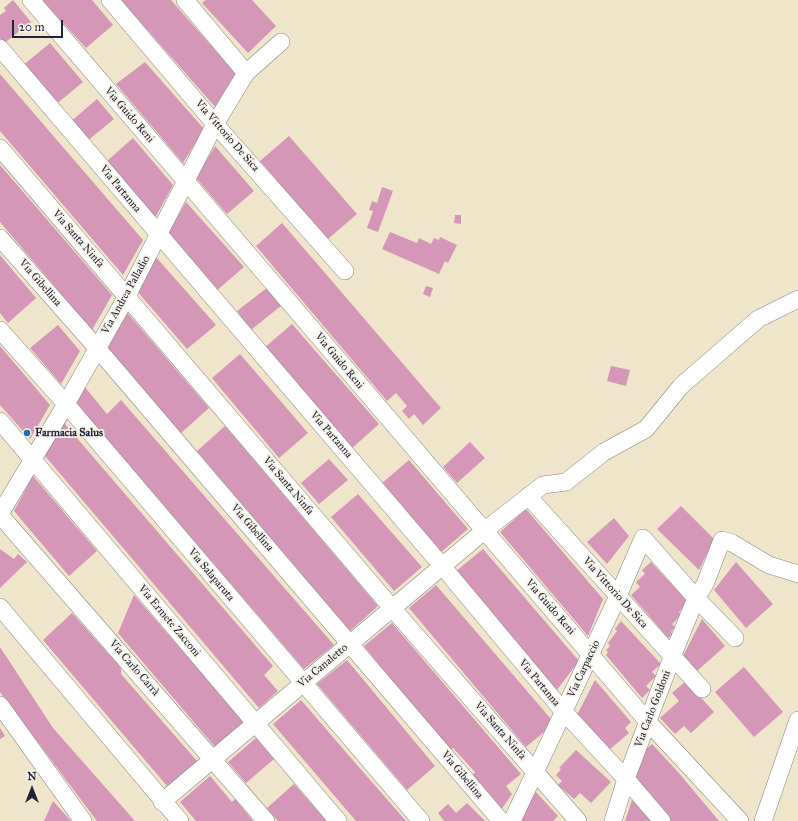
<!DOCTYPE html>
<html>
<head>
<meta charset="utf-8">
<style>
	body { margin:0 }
	#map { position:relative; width:798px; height:821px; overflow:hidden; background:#efe5ca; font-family:"IM FELL Great Primer",serif }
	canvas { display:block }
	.north { position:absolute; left:12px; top:769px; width:40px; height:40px; -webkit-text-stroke:3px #f7f3e8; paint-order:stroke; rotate:0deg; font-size:11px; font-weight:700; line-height:16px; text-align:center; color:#22223b }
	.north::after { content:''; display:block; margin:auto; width:14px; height:18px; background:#22223b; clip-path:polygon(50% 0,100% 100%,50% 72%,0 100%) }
	.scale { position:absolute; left:12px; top:20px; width:51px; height:18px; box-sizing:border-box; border:2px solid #22223b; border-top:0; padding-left:5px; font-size:12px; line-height:14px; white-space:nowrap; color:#22223b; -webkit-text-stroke:3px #f7f3e8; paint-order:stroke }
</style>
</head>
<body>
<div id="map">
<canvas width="798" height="821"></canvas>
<div class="north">N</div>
<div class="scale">20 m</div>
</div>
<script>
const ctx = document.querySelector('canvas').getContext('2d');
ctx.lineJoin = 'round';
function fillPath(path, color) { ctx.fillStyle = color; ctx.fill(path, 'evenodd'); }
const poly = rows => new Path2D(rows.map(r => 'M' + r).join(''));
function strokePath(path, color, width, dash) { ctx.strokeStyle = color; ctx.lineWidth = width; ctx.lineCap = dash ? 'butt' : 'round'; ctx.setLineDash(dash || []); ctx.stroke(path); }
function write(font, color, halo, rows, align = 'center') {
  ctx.font = font + ' "IM FELL Great Primer",serif'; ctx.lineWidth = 3.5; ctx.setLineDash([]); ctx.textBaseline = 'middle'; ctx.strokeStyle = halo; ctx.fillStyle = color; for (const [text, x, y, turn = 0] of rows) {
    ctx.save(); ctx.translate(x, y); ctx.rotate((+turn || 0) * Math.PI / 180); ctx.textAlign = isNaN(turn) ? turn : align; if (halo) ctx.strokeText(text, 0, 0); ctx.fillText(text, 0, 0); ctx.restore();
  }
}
const building = poly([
	[13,0,31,22,2,45,0,42,0,15,6,11,4,8],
	[42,0,92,0,113,25,86,48],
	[121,0,171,0,237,75,216,108],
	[206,0,252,0,276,26,248,53,202,3],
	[50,43,83,82,54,106,21,67],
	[145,62,204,129,183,163,116,84],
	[0,74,143,240,123,275,0,131],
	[97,99,114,119,86,142,69,123],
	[289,136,357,214,328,239,260,161],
	[133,138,173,185,154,220,106,162],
	[215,146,254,191,227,214,196,178],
	[0,165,112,295,92,330,0,222],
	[382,187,393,191,378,232,367,228,373,211,369,210,372,201,377,203],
	[186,202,244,267,215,292,167,235],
	[455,215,461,215,461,224,454,223],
	[282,223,441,408,423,425,414,414,409,419,402,411,407,406,396,393,387,401,256,246],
	[390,232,417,243,419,238,431,244,434,238,439,240,440,237,457,245,448,263,445,261,439,274,382,249],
	[0,255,36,298,8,323,0,313],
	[155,256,216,325,187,349,136,290],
	[426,286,433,288,430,297,423,294],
	[268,287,282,305,251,330,237,311],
	[125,310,209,408,181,433,106,345],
	[292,324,379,424,350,450,264,348],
	[58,325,80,351,61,384,30,348],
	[0,346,50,405,30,439,0,405],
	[240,354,308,433,279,458,212,378],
	[611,366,630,370,626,386,607,381],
	[84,386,107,414,121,400,334,645,304,669,74,401],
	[64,423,273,666,264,675,278,691,259,708,45,456],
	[225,426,378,606,350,631,197,451],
	[470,442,485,458,457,483,443,467],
	[329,459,348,480,319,504,301,483],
	[409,460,468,529,440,553,381,484],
	[33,476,97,551,69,576,14,511],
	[358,494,422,567,394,591,331,517],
	[681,506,714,539,699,570,657,529],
	[526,509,603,599,588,636,500,532],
	[614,518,629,536,607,564,587,542],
	[0,549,14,559,18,554,27,562,0,588],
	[483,549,579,661,556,691,455,572],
	[651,562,688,602,679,612,681,615,672,624,675,627,671,632,673,634,668,638,631,595,640,587,636,582,645,574,642,570],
	[736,562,773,604,746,628,714,590],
	[436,585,551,719,544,732,526,747,409,608],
	[134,595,244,722,215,747,118,633],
	[72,613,121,668,121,674,197,761,167,786,43,640],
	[702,619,725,646,696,672,683,656],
	[621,621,661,664,652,672,656,676,646,686,650,690,642,698,606,655,608,652,606,650,610,646,608,643,617,631,615,629],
	[392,623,521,774,506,786,512,794,501,810,472,776,475,772,453,748,449,751,364,646],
	[0,647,53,728,135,821,97,821,0,692],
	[347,660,435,766,407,790,317,684],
	[744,667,783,712,754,737,715,692],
	[595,680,631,722,625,728,629,733,608,751,577,715],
	[686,681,714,712,691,733,684,726,675,734,660,718,679,701,672,693],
	[301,700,350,757,406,821,356,821,273,724],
	[0,728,5,736,0,739],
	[256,738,274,759,246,783,228,762],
	[652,744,678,772,719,821,669,821,633,781,642,752],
	[576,750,611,782,591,803,580,793,574,799,558,785,562,781,556,775,561,769,559,768],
	[210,776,232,802,235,799,253,821,196,821,180,802],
	[294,784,324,818,326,821,278,821,267,808],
	[535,791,558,816,553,821,519,821],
	[632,800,651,821,625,821],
	[53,801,71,821,44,821],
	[467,803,485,821,444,821,438,813,448,804,456,813]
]);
const minor = poly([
	[31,0,648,722,740,821],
	[110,0,215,124,345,271],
	[185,0,246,73],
	[0,48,443,567,564,712,626,779,662,821],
	[0,148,392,608,578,821],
	[0,238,97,348,501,821],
	[0,330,66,404,421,821],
	[0,421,338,821],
	[528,496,702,689],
	[0,514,66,404,127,296,215,124,246,73,281,42],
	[0,515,266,821],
	[0,607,180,821],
	[0,705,83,821],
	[162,802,484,531,543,485,566,482,604,452,646,429,681,386,758,319,798,299],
	[512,821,618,596,643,538,696,598,735,638],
	[613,821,626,779,676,647,696,598,705,584,722,540,732,543,769,565,798,574],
	[763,821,798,720]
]);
const markers = [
	[27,433,4,"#1f6fb2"]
];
const streetNames = [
	["Via Guido Reni",129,115,49],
	["Via Vittorio De Sica",227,136,49],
	["Via Partanna",120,189,50],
	["Via Santa Ninfa",78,239,49],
	["Via Gibellina",40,283,49],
	["Via Andrea Palladio",126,295,-61],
	["Via Guido Reni",339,361,50],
	["Via Partanna",331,435,49],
	["Via Santa Ninfa",288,486,50],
	["Via Gibellina",252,528,49],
	["Via Salaparuta",211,575,50],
	["Via Vittorio De Sica",615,593,48],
	["Via Guido Reni",550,607,49],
	["Via Ermete Zacconi",169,621,50],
	["Via Canaletto",323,666,-40],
	["Via Carlo Carrà",134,668,49],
	["Via Carpaccio",584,669,-65],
	["Via Partanna",539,683,50],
	["Via Carlo Goldoni",653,709,-69],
	["Via Santa Ninfa",500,731,49],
	["Via Gibellina",462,775,50]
];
const poiNames = [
	["Farmacia Salus",35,433]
];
fillPath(building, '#d497b8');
strokePath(minor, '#888482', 18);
strokePath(minor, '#fff', 17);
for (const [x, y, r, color] of markers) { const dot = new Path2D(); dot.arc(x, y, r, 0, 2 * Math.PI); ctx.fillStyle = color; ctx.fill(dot); strokePath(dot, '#f7f3e8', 1.5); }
write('11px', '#22223b', '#f7f3e8', streetNames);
write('bold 11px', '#22223b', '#f7f3e8', poiNames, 'left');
</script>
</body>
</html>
